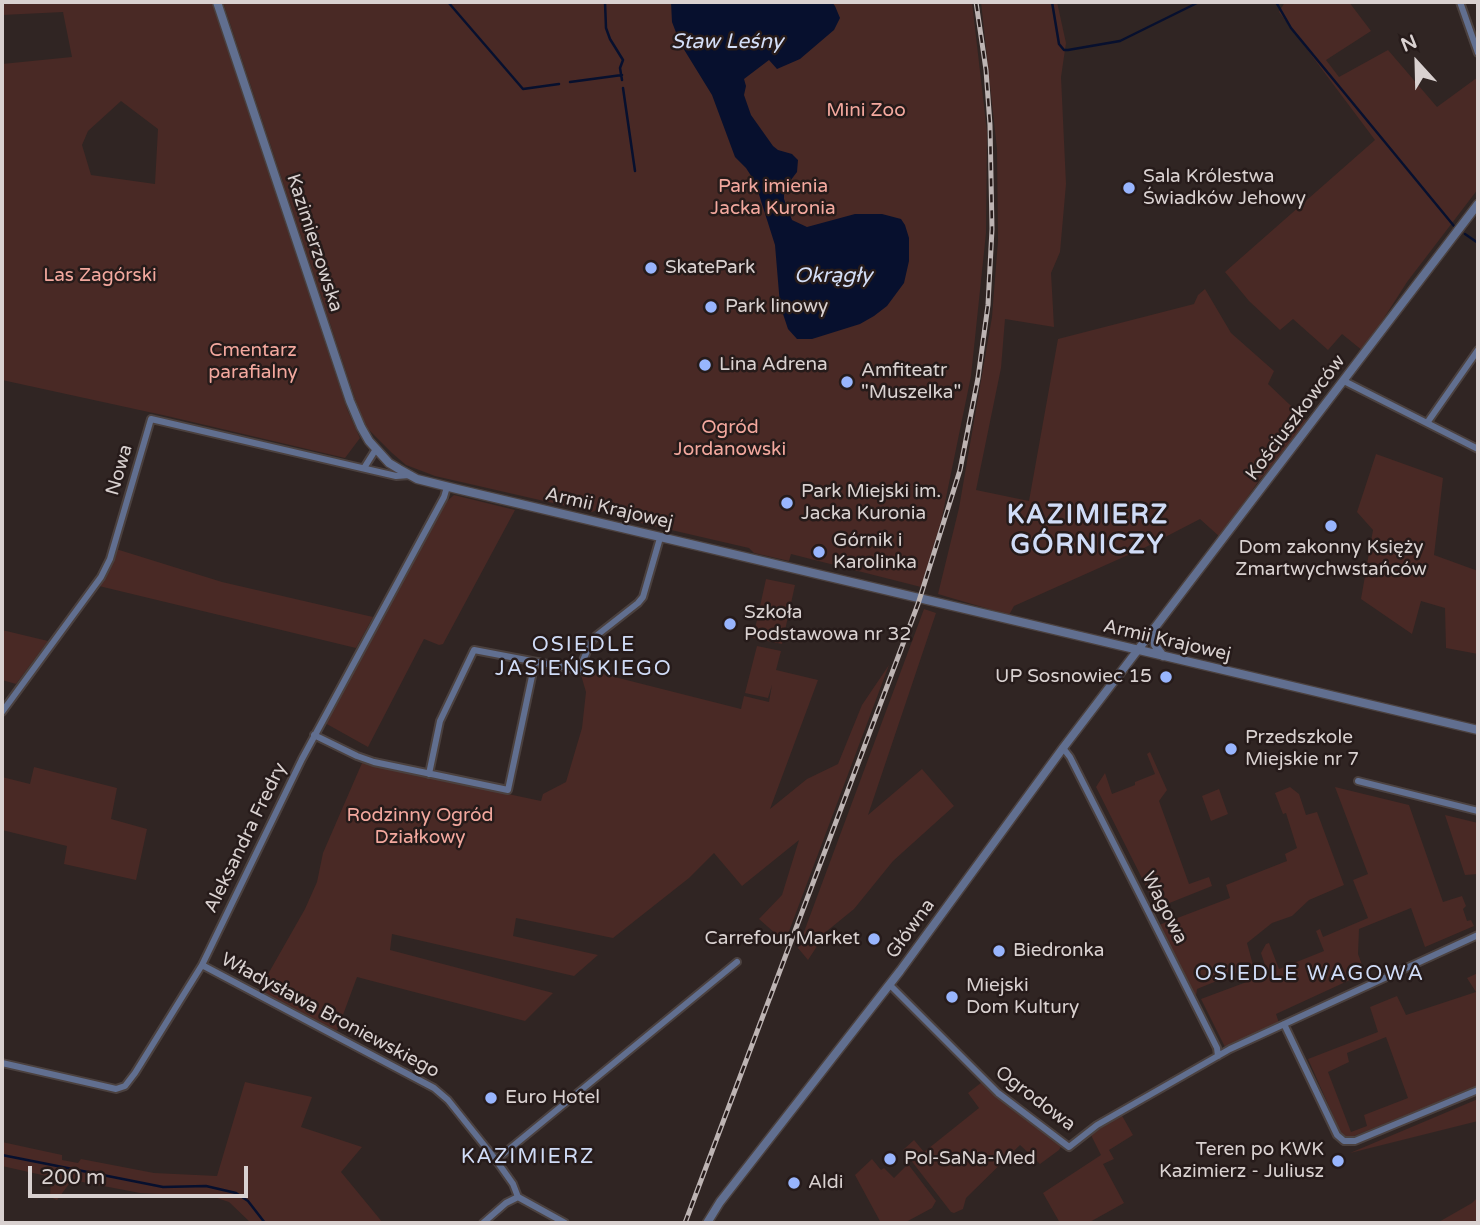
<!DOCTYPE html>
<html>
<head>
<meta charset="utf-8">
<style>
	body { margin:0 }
	#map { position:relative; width:1480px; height:1225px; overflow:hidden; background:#302523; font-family:"Varela Round",sans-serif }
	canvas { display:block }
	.frame { position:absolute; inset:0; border:4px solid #d9d1d0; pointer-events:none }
	.north { position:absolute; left:1382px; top:28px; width:70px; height:70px; -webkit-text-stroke:5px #261b1a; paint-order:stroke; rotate:338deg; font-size:19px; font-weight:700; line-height:28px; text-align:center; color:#d9d1d0 }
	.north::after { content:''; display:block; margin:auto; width:24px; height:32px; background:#d9d1d0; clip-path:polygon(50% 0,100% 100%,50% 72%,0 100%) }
	.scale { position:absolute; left:28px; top:1166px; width:220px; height:32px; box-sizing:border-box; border:4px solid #d9d1d0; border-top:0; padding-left:9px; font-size:21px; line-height:24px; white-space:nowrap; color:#d9d1d0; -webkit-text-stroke:5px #261b1a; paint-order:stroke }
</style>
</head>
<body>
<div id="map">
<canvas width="1480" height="1225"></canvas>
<div class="frame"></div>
<div class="north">N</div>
<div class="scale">200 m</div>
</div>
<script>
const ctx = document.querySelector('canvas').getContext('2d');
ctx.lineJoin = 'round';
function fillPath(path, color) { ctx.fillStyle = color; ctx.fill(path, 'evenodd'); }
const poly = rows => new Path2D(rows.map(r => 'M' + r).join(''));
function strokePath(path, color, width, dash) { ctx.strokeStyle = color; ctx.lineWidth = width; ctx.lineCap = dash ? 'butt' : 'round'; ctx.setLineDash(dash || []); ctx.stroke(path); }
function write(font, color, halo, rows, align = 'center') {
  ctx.font = font + ' "Varela Round",sans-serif'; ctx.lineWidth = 5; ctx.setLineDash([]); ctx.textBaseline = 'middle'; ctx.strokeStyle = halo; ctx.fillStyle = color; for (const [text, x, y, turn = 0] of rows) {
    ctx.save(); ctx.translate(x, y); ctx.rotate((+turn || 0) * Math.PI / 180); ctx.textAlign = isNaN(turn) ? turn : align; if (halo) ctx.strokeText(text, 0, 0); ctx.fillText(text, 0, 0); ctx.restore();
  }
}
const green = poly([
	[2,2,212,2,347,409,360,438,345,458,167,416,2,380,2,64,72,57,63,12,2,15],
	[121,101,158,129,155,184,91,175,82,145,88,131],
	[223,2,972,2,987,132,986,233,971,376,941,522,921,587,791,554,789,561,754,553,749,548,641,523,638,519,597,510,592,512,435,476,406,465,392,453,364,425],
	[981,2,1057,2,1066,43,1061,77,1066,184,1060,252,1051,273,1054,327,1005,319,1001,368,976,490,1029,501,1058,339,1194,304,1198,295,1205,289,1231,333,1274,371,1268,384,1309,423,1258,482,1220,537,1200,519,1146,547,1014,606,1009,615,938,594,959,508,992,317,998,241,997,149],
	[1285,2,1349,2,1371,31,1326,60,1339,77,1388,50,1437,107,1478,77,1478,189,1407,282,1363,351,1342,334,1328,350,1293,319,1280,330,1249,301,1225,272,1375,140,1279,12],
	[1376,454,1443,478,1434,555,1478,571,1478,654,1446,648,1445,608,1421,601,1412,634,1361,599,1373,530,1357,512],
	[454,495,515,510,443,644,439,645,424,639,368,747,325,723,446,502],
	[116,549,222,582,373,617,356,648,99,586],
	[766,579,795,585,782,644,753,638],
	[924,609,936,613,868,815,922,769,954,806,893,861,854,909,827,931,808,960,798,948],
	[2,630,48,641,16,684,2,680],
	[757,646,781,651,776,670,818,680,770,809,807,779,838,764,862,705,889,665,785,942,759,919,782,895,799,840,742,886,714,853,689,878,613,938,516,918,513,936,598,955,574,976,392,934,390,950,553,993,525,1021,357,977,337,1031,259,990,305,909,317,882,323,853,362,763,541,801,543,794,566,782,582,728,586,692,581,675,587,670,741,709,744,696,769,702,772,685,768,698,745,693],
	[1150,752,1167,790,1159,801,1189,884,1209,877,1212,886,1157,908,1096,787,1105,773,1112,794,1135,785,1135,782,1155,774,1147,754],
	[34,767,117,788,111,819,147,829,136,880,64,864,67,846,2,830,2,777,30,784],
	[1290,787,1299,794,1306,815,1317,812,1344,885,1309,900,1292,916,1272,923,1247,943,1253,965,1251,967,1197,989,1196,996,1159,925,1230,898,1226,885,1287,861,1285,854,1297,848,1286,813,1283,814,1275,793],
	[1335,787,1409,805,1443,902,1462,896,1466,906,1463,909,1467,921,1471,920,1474,926,1425,947,1411,908,1359,929,1358,954,1365,973,1276,1014,1279,1023,1225,1047,1201,999,1268,974,1261,953,1266,944,1269,943,1279,969,1324,951,1316,931,1320,929,1323,937,1368,918,1353,880,1368,874],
	[1219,789,1228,814,1211,821,1202,796],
	[1445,815,1478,823,1478,874,1465,875],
	[1478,973,1478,1086,1344,1140,1308,1059,1378,1032,1370,1007,1397,996,1406,1015,1476,992,1467,978],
	[1386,1037,1408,1098,1364,1115,1367,1126,1351,1132,1328,1072,1349,1062,1347,1053],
	[245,1082,312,1097,301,1127,362,1147,341,1172,383,1223,251,1223,229,1202,214,1197,140,1193,72,1180,57,1200,50,1197,51,1177,2,1166,2,1142,62,1155,62,1160,78,1163,81,1159,154,1173,217,1176],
	[982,1082,992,1092,1062,1145,1059,1150,1040,1164,1020,1145,966,1198,963,1209,954,1213,951,1212,903,1150,914,1140,924,1152,979,1108,968,1093],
	[1478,1099,1478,1121,1350,1153],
	[1121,1114,1133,1135,1109,1150,1114,1159,1103,1164,1124,1203,1088,1223,1060,1223,1043,1193,1101,1155,1091,1135],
	[872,1159,881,1170,884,1168,894,1178,908,1164,936,1201,932,1208,904,1223,881,1223,855,1175],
	[1478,1197,1478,1223,1437,1223,1472,1203]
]);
const water = poly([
	[671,2,832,2,835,6,840,18,834,30,800,59,777,69,769,60,744,79,746,86,744,95,751,115,773,146,778,150,792,154,798,160,797,172,784,189,784,199,792,220,807,227,855,214,882,214,901,219,905,225,909,238,909,261,904,283,887,306,874,316,860,324,812,339,797,339,788,329,780,305,775,245,755,182,746,168,735,157,712,95,680,43,672,22]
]);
const stream = poly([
	[448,2,523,89,559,84],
	[605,2,606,28,610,39,623,60,620,68,622,80],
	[1052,2,1059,44,1064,50,1068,50,1120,41,1199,2],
	[1276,2,1291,28,1454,226],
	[570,82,622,75],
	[623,88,635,171],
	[1465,234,1478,243],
	[2,1155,163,1187,206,1186,236,1193,248,1201,265,1223]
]);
const minor = poly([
	[1460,2,1478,53],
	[1344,381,1478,449],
	[1427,423,1478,350],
	[364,468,376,449],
	[2,712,101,577,110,559,151,419,396,476,410,475],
	[314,735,357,756,374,762,508,790,535,662],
	[1063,748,1070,757,1149,913,1217,1048,1218,1056],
	[429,774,440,721,474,650,579,670,590,644,596,636,638,603,643,597,660,538],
	[1358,781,1478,811],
	[202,965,434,1088,448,1100,496,1160,513,1184,518,1197,565,1223],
	[890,985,998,1093,1069,1147,1097,1125,1230,1049,1478,935],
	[1284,1024,1337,1135,1344,1141,1355,1141,1478,1090],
	[2,1063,116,1089,125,1086,135,1073,202,965,302,759,444,497,447,487],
	[496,1160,737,962],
	[483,1223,506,1203,518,1197]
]);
const tertiary = poly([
	[217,2,350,401,361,427,369,441,389,463,399,469,417,479,457,489,1478,730],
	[1154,630,1155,645,1163,656],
	[707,1223,720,1202,900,971,1063,748,1478,204]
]);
const rail = poly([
	[685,1223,918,604,960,470,978,378,988,305,992,229,990,125,986,70,976,2]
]);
const markers = [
	[1129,188,7,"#98b5fd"],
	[651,268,7,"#98b5fd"],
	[711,307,7,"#98b5fd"],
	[705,365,7,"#98b5fd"],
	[847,382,7,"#98b5fd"],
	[787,503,7,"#98b5fd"],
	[1331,526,7,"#98b5fd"],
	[819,552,7,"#98b5fd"],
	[730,624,7,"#98b5fd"],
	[1166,677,7,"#98b5fd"],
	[1231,749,7,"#98b5fd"],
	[874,939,7,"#98b5fd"],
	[999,951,7,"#98b5fd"],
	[952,997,7,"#98b5fd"],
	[491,1098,7,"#98b5fd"],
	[890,1159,7,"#98b5fd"],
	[1338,1161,7,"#98b5fd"],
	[794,1183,7,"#98b5fd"]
];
const parkNames = [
	["Mini Zoo",866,111],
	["Park imienia",773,187],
	["Jacka Kuronia",773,209],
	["Las Zagórski",100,276],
	["Cmentarz",253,351],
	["parafialny",253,373],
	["Ogród",730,428],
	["Jordanowski",730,450],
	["Rodzinny Ogród",420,816],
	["Działkowy",420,838]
];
const poiNames = [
	["Sala Królestwa",1143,177],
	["Świadków Jehowy",1143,199],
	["SkatePark",665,268],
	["Park linowy",725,307],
	["Lina Adrena",719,365],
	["Amfiteatr",861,371],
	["\"Muszelka\"",861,393],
	["Park Miejski im.",801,492],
	["Jacka Kuronia",801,514],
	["Górnik i",833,541],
	["Karolinka",833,563],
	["Dom zakonny Księży",1331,548,"center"],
	["Zmartwychwstańców",1331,570,"center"],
	["Szkoła",744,613],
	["Podstawowa nr 32",744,635],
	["UP Sosnowiec 15",1152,677,"right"],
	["Przedszkole",1245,738],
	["Miejskie nr 7",1245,760],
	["Carrefour Market",860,939,"right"],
	["Biedronka",1013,951],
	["Miejski",966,986],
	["Dom Kultury",966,1008],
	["Euro Hotel",505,1098],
	["Teren po KWK",1324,1150,"right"],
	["Kazimierz - Juliusz",1324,1172,"right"],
	["Pol-SaNa-Med",904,1159],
	["Aldi",808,1183]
];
const streetNames = [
	["Kazimierzowska",314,243,72],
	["Kościuszkowców",1296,418,-53],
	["Nowa",120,470,-74],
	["Armii Krajowej",609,509,13],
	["Armii Krajowej",1167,641,13],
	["Aleksandra Fredry",246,838,-64],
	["Wagowa",1164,908,63],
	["Główna",911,929,-54],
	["Władysława Broniewskiego",330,1016,28],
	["Ogrodowa",1035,1099,37]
];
const waterNames = [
	["Staw Leśny",727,42],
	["Okrągły",833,276]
];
const neighbourhoodNames = [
	["OSIEDLE",584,645],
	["JASIEŃSKIEGO",584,669],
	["OSIEDLE WAGOWA",1310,974],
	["KAZIMIERZ",528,1157]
];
const districtNames = [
	["KAZIMIERZ",1088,516],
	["GÓRNICZY",1088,546]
];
fillPath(green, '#492925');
fillPath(water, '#07102e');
strokePath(stream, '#07102e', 2.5);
strokePath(minor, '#4b413f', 10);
strokePath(tertiary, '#4b413f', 11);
strokePath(minor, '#616f90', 6);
strokePath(tertiary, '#616f90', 8);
strokePath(rail, '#bdb4b3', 5);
strokePath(rail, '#261b1a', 2.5, [8]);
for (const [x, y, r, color] of markers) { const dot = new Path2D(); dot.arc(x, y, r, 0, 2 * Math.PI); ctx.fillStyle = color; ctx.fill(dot); strokePath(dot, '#261b1a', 2.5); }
write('19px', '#f3a89e', '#261b1a', parkNames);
write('19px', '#d9d1d0', '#261b1a', poiNames, 'left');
write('19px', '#d9d1d0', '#261b1a', streetNames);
write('italic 21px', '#d3def7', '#261b1a', waterNames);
ctx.letterSpacing = '2px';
write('21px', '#d0dcf7', '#261b1a', neighbourhoodNames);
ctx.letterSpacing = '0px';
ctx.letterSpacing = '2px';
write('bold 26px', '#d0dcf7', '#261b1a', districtNames);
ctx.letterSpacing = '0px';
</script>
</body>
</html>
